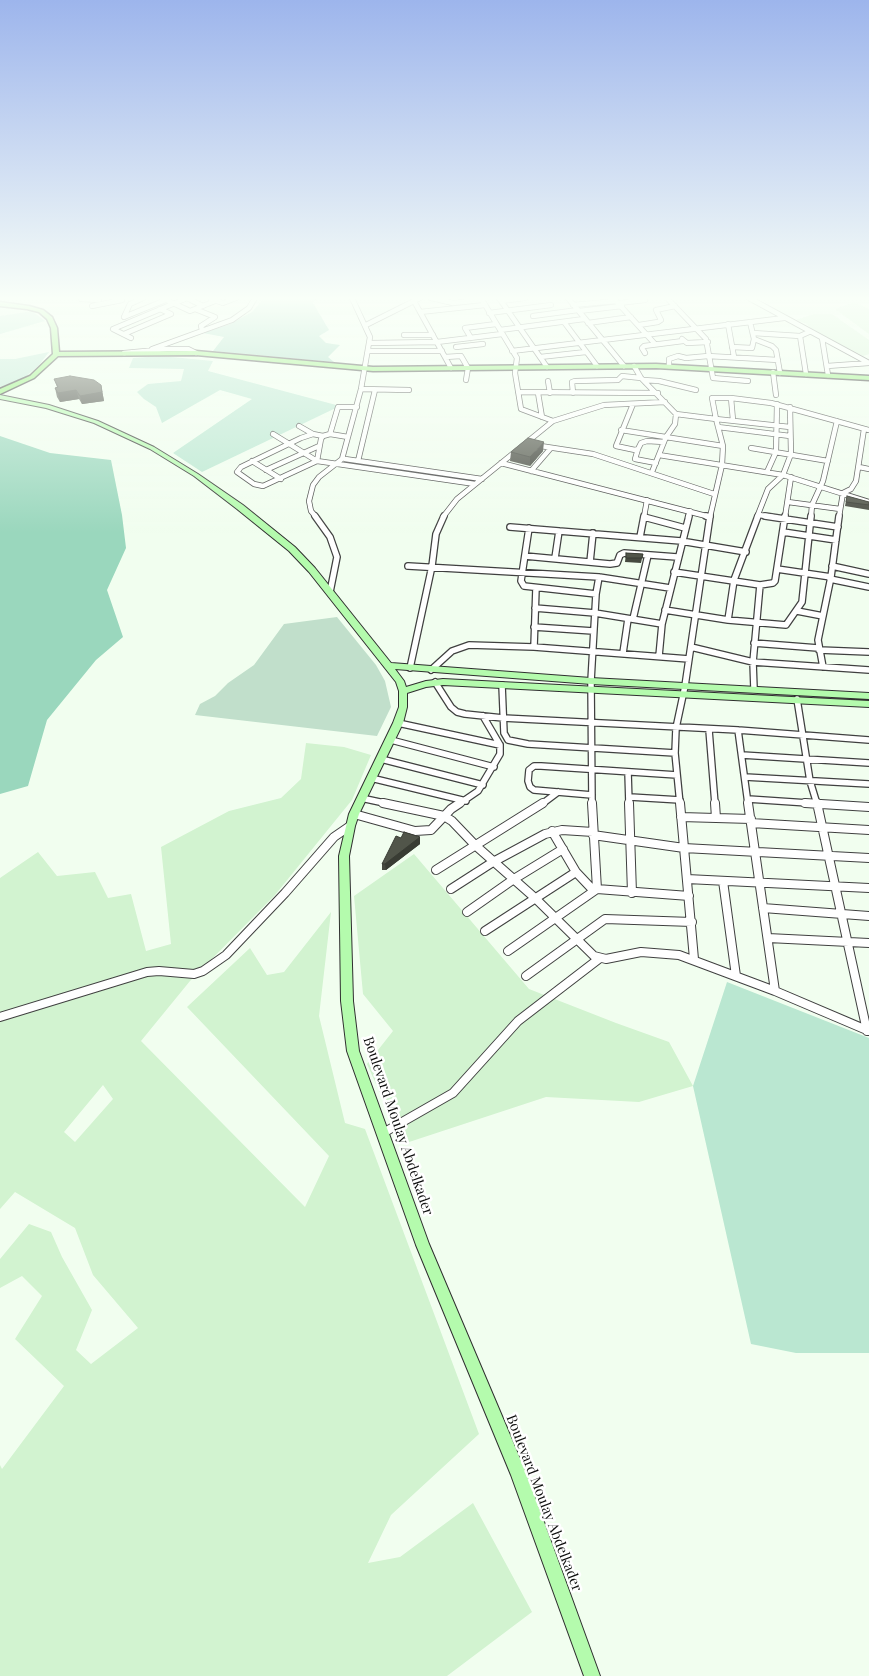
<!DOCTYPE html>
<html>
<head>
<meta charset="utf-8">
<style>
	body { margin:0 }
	canvas { display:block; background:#f1feef }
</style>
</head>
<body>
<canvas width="869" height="1676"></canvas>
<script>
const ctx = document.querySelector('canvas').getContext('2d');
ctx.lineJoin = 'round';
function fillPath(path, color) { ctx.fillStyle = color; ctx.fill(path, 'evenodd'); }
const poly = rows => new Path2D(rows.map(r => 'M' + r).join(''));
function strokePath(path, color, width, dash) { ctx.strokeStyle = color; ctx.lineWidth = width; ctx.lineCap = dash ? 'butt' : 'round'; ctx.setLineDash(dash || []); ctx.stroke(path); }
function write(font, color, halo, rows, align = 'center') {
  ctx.font = font + ' "Playfair Display",serif'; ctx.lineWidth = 5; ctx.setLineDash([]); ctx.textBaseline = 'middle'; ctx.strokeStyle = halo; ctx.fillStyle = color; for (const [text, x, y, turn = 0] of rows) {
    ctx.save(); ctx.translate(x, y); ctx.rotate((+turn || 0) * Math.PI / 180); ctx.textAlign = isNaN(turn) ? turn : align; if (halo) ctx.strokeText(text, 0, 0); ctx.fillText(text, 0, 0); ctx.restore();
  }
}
const farmland = poly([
	[854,302,869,309,869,334,835,309],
	[814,314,832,314,869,340,869,354,863,356,812,330,807,324,796,320],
	[306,743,344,747,371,755,352,800,275,895,190,981,141,1041,305,1207,329,1156,187,1007,250,948,267,975,284,972,331,912,319,1016,345,1123,365,1129,479,1434,391,1515,368,1563,400,1557,473,1503,532,1612,447,1676,0,1676,0,1465,2,1469,64,1386,15,1339,42,1296,22,1276,0,1288,0,1259,29,1224,51,1232,62,1257,92,1310,76,1350,91,1364,138,1328,93,1275,75,1228,15,1192,0,1209,0,878,38,852,57,876,95,872,108,898,131,894,146,951,171,944,161,847,229,811,281,798,301,779],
	[103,1085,113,1099,75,1142,64,1132],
	[414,854,529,989,616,1023,669,1042,693,1086,639,1102,546,1097,403,1144,367,1064,393,1031,363,994,354,896]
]);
const green = poly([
	[32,311,45,321,0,334,0,316],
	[49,352,39,365,23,379,0,387,0,359,15,359],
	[161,356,213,361,208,371,340,406,202,472,173,453,252,399,220,390,162,423,156,407,144,399,137,392,148,384,181,381,184,369,129,368,133,358],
	[727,982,869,1038,869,1353,796,1353,751,1344,693,1086]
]);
const forest = poly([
	[264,298,317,298,313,303,329,330,319,336,326,343,340,345,328,357,334,362,213,351,224,337,203,333,230,324,252,312],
	[0,436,50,453,111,460,122,515,126,548,107,590,123,637,96,660,47,720,28,786,0,794]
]);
const cemetery = poly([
	[337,617,376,665,385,681,391,707,377,736,195,715,200,704,215,696,228,683,254,665,284,624]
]);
const streetFar2 = poly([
	[162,298,190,311,215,301],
	[187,298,203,306],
	[431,298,453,303,482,300],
	[481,298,517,358,515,373,521,409,553,421],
	[499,298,547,367],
	[568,298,624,366],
	[667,298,706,339,713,378,748,381],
	[749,298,869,363],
	[81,299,99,300],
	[211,299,223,303,236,298],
	[414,301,451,368],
	[501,301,525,298],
	[619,303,645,300],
	[573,305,616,301,655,344],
	[92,306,122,300],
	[195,309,215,317,201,326,202,330],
	[579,311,622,306],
	[420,312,485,305],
	[489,313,551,305],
	[533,316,578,310],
	[124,317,168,299],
	[124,317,130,304,143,298],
	[564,322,597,366],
	[750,322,754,339,772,346,776,350,780,373],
	[588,323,631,317],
	[728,324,734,357],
	[366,325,420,298],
	[639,325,658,322,661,320,656,310,675,306],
	[500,330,584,319],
	[753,333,800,336],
	[124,334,171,314,160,309],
	[404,335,433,335],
	[131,338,113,329,187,298],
	[471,338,465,328,496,324],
	[822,338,828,375],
	[682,339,687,343,708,342],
	[370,343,437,342,502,334],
	[456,347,483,344],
	[732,347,752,348,754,339],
	[152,349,232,320,249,308,255,298],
	[369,351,442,351],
	[512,351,784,318],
	[124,353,167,349,188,349,196,353],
	[645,353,642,348,644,346,683,341],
	[445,357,461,356,468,368,466,380],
	[540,357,586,352],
	[634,366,641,378,676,414,716,419,723,446,722,465,710,517],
	[669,366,669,359,678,356,686,358,708,356,778,360],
	[827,366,869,363],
	[773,372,776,395],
	[806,374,800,336,809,332],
	[644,380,659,381,696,390],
	[548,381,550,393],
	[361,389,409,390],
	[518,392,658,393],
	[538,393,542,417],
	[573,393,572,382,575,381,618,380,622,376,641,378],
	[731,398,733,420],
	[633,404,616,446,635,450,638,449,641,443,647,441,664,442],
	[299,426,313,434],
	[718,427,790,436],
	[790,427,716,419,712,398,731,398,771,403,869,430],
	[621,430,723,446],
	[273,434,317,461,321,439,323,436,330,434,338,407,357,407],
	[330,434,348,437],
	[323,436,313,434,301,438,241,467,237,472,254,484,263,486,317,461,475,484],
	[534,445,593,454,714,494],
	[751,448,828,461],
	[638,449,635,459,656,463],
	[659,455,783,475,869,502],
	[345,459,482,479],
	[252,461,281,479],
	[358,461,375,390],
	[501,463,710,517],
	[859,467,869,469],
	[266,470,319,446],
	[531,471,550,449],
	[652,472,666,437,675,424,676,414],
	[767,472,776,452,777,404],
	[788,502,840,509],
	[759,515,773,517],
	[316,517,311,511,309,501,313,485,319,477,342,459,361,389,370,337,352,298],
	[443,517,457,499,553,421,604,405,665,402],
	[644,517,647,500],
	[688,517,690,511],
	[757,517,768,489,783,475,791,454,790,407],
	[785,517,791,477],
	[811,517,812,505,823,481,837,421],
	[839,517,843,493,851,489,856,481,864,429]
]);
const streetFar1 = poly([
	[315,516,330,537,337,557,330,592],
	[706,516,710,517],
	[765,516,838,527],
	[644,517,685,528],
	[510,527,681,541,746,552],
	[529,528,521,581,524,586,596,594],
	[783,532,836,540],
	[640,537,644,516],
	[525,556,610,564,617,563,620,555,624,553,677,557],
	[555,558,559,531],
	[590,562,593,533],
	[408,566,599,577,670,588],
	[832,566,869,574],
	[777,569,831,577],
	[674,572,760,585,773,583,775,581,785,516],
	[830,579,869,587],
	[535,608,595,613,662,624],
	[665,610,728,620,786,625,802,602,811,516],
	[797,611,823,616],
	[633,619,648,555],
	[728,620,734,580,758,516],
	[534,627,593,631],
	[754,643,818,648],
	[534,647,536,588],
	[691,647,753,662,869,670],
	[819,650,869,652],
	[623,653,628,619],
	[659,656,662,624,689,516],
	[823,667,818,640,831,577,839,516],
	[410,668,432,566,436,534,444,516],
	[431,670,452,651,469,645,534,647,689,659],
	[435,682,451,707,457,712,465,714,503,718,738,730,869,740],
	[502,685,504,733,508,740,528,744,675,753],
	[754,689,753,662,760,585],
	[797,699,810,781,817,804],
	[398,723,500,745],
	[709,730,715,804],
	[738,730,748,804],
	[391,740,494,767],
	[742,755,869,763],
	[381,759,483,785],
	[628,772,629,804],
	[745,777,869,784],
	[371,778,466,801],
	[592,795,534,790,530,787,528,781,529,770,534,766,541,766,677,775],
	[630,797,680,800],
	[361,798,389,804],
	[748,799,823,804],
	[459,804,478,791,500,754,500,745,483,716],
	[542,804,558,792],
	[592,804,591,681,596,594,599,577],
	[680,804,675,753,676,728,685,686,710,516]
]);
const street = poly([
	[383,803,444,816,452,821,475,845,535,898,594,956,606,959,641,952,679,955,775,991,869,1031],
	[592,803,597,889,689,896],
	[629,803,632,893],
	[680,803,694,959],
	[715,803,716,818],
	[748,803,775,991],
	[805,803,869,807],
	[817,803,867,1031],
	[354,814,415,831,431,830,451,809,460,803],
	[681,817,751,819],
	[751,823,869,830],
	[593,835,684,848,869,858],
	[436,870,543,803],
	[576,872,593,890],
	[687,879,869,888],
	[723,881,736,976],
	[451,889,493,862,545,834,562,830,593,832],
	[763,908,869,916],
	[467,912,514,879,563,849],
	[485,931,576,872,552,831],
	[768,938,869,943],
	[508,951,597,889],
	[526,976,605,919,692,922],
	[0,1017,147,972,159,971,194,974,203,971,226,955,285,893,334,837,350,826],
	[383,1133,453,1093,518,1021,600,958]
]);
const secondary = poly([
	[0,395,49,405,98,421,154,447,198,474,243,505,295,547,315,568,391,663,591,678,869,693,869,699,591,684,395,669,404,681,406,687,426,681,443,679,869,701,869,707,443,685,426,687,407,693,407,707,403,723,359,814,355,826,349,856,353,1001,359,1051,429,1244,527,1475,600,1676,584,1676,511,1475,416,1245,347,1051,341,1001,339,856,349,814,393,723,399,707,399,691,396,682,309,572,289,551,237,509,194,476,150,449,94,423,46,408,0,399,0,395]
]);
const primary = poly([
	[0,302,29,306,43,310,52,317,57,328,59,352,196,351,373,367,656,364,869,376,869,380,656,368,373,371,196,355,58,356,34,378,0,394,0,389,30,376,53,354,51,328,47,319,39,312,27,309,0,306,0,302]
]);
const wall = poly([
	[54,379,101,385,104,401,82,404,79,399,60,402,57,397,55,388,57,387],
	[543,451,530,466,510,461,511,452],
	[847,496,869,502,869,510,845,506],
	[626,553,643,554,641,563,625,562],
	[420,837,420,844,386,870,382,870,382,864,401,838]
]);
const shadedWall = poly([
	[101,385,104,401,82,404,80,396],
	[76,390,79,399,60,402,58,393],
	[544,442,543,451,530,466,530,457],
	[420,837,420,844,386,870,385,864]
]);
const building = poly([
	[70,376,94,380,101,385,102,392,80,396,76,390,58,393,55,388,58,387,54,379,70,376],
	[528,438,544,442,530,457,511,452,528,438],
	[847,496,869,502,869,505,846,502,847,496],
	[626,553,643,554,642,558,626,558,626,553],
	[404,832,420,837,385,864,382,864,396,836,401,838,404,832]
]);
const streetNames = [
	["Boulevard Moulay Abdelkader",398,1126,71],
	["Boulevard Moulay Abdelkader",544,1503,69]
];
fillPath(farmland, '#d2f3d0');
fillPath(green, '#bae7d1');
fillPath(forest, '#9ad7bd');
fillPath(cemetery, '#c1dfcb');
strokePath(streetFar2, '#404040', 6);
strokePath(streetFar1, '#404040', 8);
strokePath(street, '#404040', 10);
strokePath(secondary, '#2f2f2f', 2);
strokePath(primary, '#1e1e1e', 3);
strokePath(streetFar2, '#fff', 4.5);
strokePath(streetFar1, '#fff', 5.5);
strokePath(street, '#fff', 8);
fillPath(secondary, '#b4fbad');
fillPath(primary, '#89f16b');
fillPath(wall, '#464940');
fillPath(shadedWall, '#393c34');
fillPath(building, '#51554a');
strokePath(building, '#393c34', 1);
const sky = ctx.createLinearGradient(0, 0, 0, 533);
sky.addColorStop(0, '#9db5ec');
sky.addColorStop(0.56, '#f9fff8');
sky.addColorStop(1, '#f9fff800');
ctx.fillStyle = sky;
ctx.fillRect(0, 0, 869, 533);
write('14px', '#0d0d0d', '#fff', streetNames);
</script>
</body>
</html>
